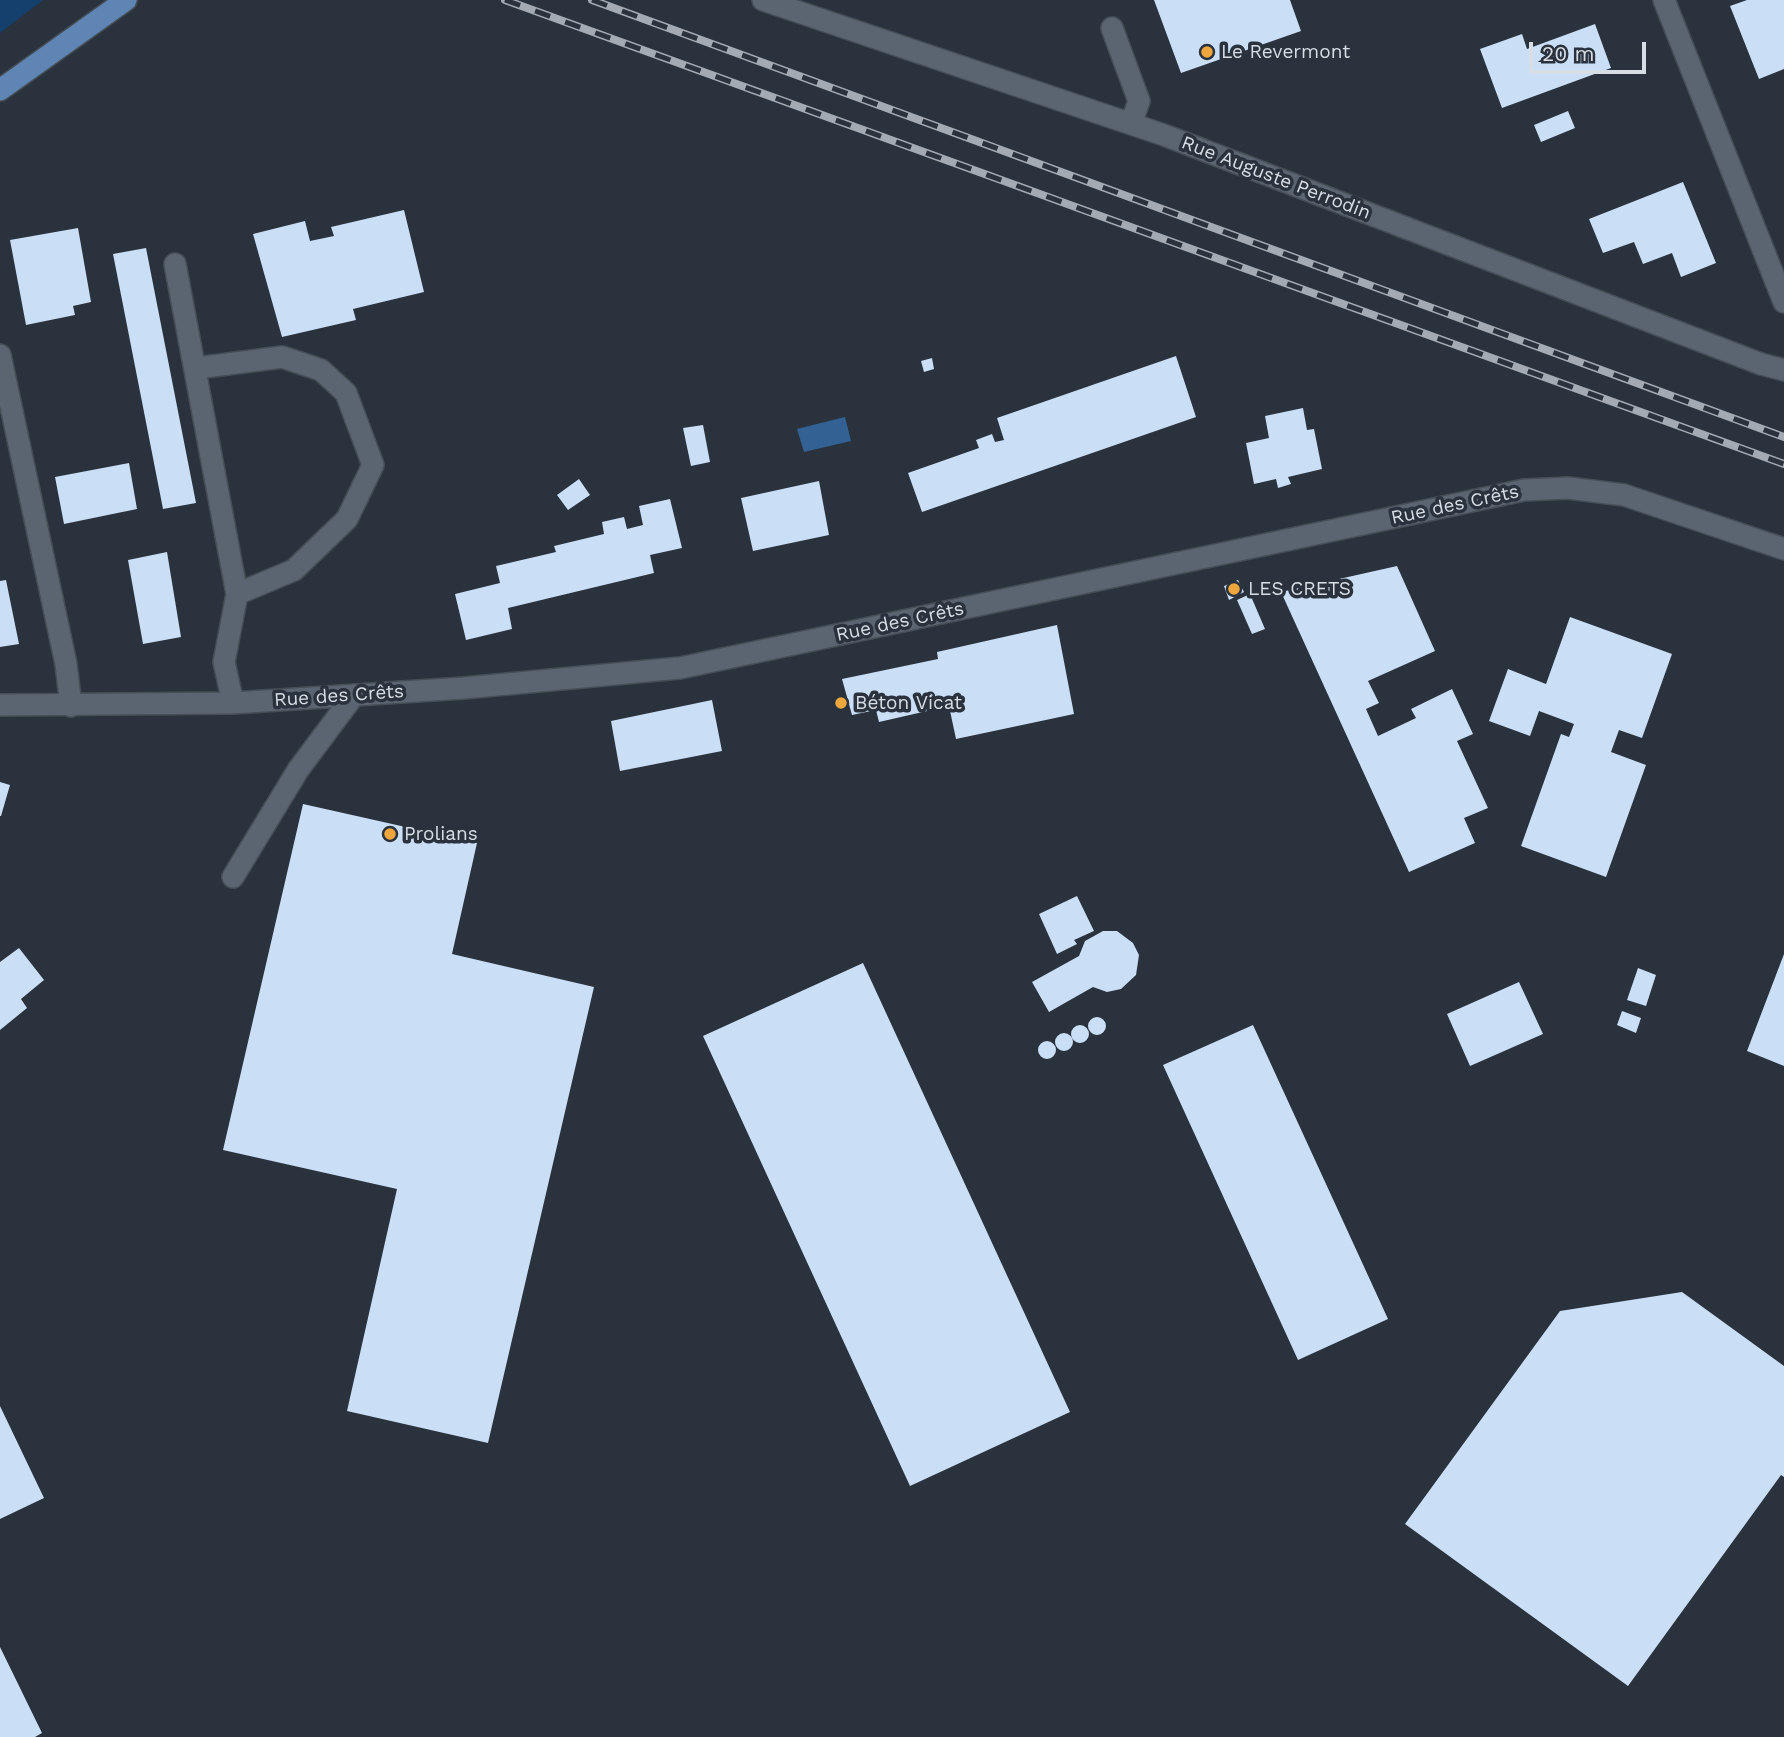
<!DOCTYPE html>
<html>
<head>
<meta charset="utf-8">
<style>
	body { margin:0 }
	#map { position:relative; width:1784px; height:1737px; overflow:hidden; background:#29323d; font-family:"Work Sans",sans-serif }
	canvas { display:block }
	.scale { position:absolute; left:1529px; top:42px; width:117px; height:32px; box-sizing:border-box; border:4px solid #d8dee5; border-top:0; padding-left:9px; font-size:21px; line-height:24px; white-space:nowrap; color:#d8dee5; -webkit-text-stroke:5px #29323d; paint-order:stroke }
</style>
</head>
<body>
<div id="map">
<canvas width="1784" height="1737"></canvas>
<div class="scale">20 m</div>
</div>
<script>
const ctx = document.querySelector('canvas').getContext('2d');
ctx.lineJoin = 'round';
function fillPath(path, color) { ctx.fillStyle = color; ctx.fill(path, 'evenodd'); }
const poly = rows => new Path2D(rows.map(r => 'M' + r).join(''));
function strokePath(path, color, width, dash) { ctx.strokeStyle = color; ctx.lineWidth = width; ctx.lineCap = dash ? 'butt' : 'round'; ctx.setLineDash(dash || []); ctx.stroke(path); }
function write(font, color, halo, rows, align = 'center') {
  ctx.font = font + ' "Work Sans",sans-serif'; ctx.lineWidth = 7; ctx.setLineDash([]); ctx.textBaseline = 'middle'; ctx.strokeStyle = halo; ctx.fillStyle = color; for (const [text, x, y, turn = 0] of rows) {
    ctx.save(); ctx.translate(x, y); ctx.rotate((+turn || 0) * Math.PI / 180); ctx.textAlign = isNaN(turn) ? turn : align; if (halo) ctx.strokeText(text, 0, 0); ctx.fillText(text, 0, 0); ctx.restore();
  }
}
const green = poly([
	[0,0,43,0,0,33]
]);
const water = poly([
	[845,417,851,441,804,452,797,429]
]);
const building = poly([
	[1154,0,1290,0,1301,31,1181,73],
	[1747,0,1784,0,1784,69,1759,79,1730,6],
	[1595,24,1611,68,1502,108,1480,49,1522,34,1527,49],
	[1568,111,1575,128,1541,142,1534,125],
	[1683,182,1716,263,1681,277,1672,253,1643,264,1634,242,1603,253,1589,219],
	[404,210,424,292,353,309,356,320,282,337,253,234,305,221,310,241,334,236,331,227],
	[78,228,91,302,73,306,75,315,26,325,10,240],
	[146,248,196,503,163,509,113,254],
	[1176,356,1196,417,922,512,908,473,979,448,976,440,992,434,995,442,1004,440,997,418],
	[932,358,934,369,924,372,921,361],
	[1303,408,1307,430,1314,429,1322,469,1288,477,1291,484,1278,488,1276,479,1254,484,1246,443,1269,438,1265,416],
	[703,425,710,462,691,466,683,428],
	[129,463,137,509,64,524,55,477],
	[579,479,590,495,568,510,557,495],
	[819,481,829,535,753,551,741,498],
	[670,499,682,548,650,555,654,573,508,608,512,629,466,640,455,594,500,583,496,566,556,552,554,546,604,534,602,522,624,517,627,529,643,525,639,506],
	[167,552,181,637,143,644,128,560],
	[1397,566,1435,651,1368,681,1379,703,1366,709,1378,736,1416,718,1411,709,1452,689,1473,734,1457,741,1488,808,1464,818,1475,843,1409,872,1281,592],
	[6,580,19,644,0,647,0,581],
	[1238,580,1244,592,1229,600,1224,586],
	[1250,594,1265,629,1252,634,1237,600],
	[1570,617,1672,654,1642,738,1619,730,1611,752,1646,765,1606,877,1521,846,1561,734,1569,737,1574,724,1539,711,1530,736,1489,721,1508,669,1546,684],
	[1057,625,1074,714,956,739,949,706,879,722,876,710,852,715,842,679,938,659,937,652],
	[712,700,722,751,620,771,611,721],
	[0,782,10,785,1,816,0,816],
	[303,804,477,843,452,954,594,987,488,1443,347,1411,397,1189,223,1150],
	[1077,896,1094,931,1074,940,1077,944,1057,954,1039,914],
	[1103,931,1117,931,1133,943,1139,955,1136,975,1121,989,1107,992,1093,987,1049,1012,1032,982,1079,956,1085,941],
	[19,948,44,980,21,999,27,1008,0,1030,0,962],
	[1784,954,1784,1066,1747,1051],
	[863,963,1070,1412,910,1486,703,1036],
	[1638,968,1656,975,1646,1006,1627,1000],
	[1519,982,1543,1034,1470,1066,1447,1014],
	[1622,1011,1641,1018,1636,1033,1617,1025],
	'1088 1026a9 9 0 1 1 18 0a9 9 0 1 1-18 0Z',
	[1253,1025,1388,1319,1298,1360,1163,1065],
	'1071 1034a9 9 0 1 1 18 0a9 9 0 1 1-18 0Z',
	'1055 1042a9 9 0 1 1 18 0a9 9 0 1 1-18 0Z',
	'1038 1050a9 9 0 1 1 18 0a9 9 0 1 1-18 0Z',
	[1682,1292,1784,1366,1784,1477,1781,1475,1628,1686,1405,1524,1560,1311],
	[0,1406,44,1498,0,1519],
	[0,1647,42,1733,35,1737,0,1737]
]);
const minor = poly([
	[763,0,1164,135,1761,364,1784,370],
	[1664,0,1784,302],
	[1112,28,1139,101,1131,124],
	[175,264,237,594,224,662,233,703],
	[0,355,66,664,71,706],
	[197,368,282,357,321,370,346,393,373,465,347,519,294,570,237,594],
	[0,705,233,703,464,688,680,668,1524,490,1568,488,1624,495,1784,549],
	[233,877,298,770,354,695]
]);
const major = poly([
	[0,90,126,0]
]);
const rail = poly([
	[505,0,1784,464],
	[592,0,1784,437]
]);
const markers = [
	[1207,52,7,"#efa73d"],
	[1234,589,7,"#efa73d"],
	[841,703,7,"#efa73d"],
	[390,834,7,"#efa73d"]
];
const poiNames = [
	["Le Revermont",1221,52],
	["LES CRETS",1248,589],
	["Béton Vicat",855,703],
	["Prolians",404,834]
];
const streetNames = [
	["Rue Auguste Perrodin",1276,178,21],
	["Rue des Crêts",1455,505,-12],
	["Rue des Crêts",900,622,-12],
	["Rue des Crêts",339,696,-4]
];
fillPath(green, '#15406e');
fillPath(water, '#336194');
fillPath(building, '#cadef6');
strokePath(minor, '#454d55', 24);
strokePath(major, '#454d55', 24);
strokePath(minor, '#5b6571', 21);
strokePath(major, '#5e85b3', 21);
strokePath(rail, '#a4aab3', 8);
strokePath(rail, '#29323d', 5, [16]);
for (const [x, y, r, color] of markers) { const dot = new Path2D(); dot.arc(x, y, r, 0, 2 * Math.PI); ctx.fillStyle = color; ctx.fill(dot); strokePath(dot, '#29323d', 2.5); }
write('19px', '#d8dee5', '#29323d', poiNames, 'left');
write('19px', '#d8dee5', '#29323d', streetNames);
</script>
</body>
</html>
